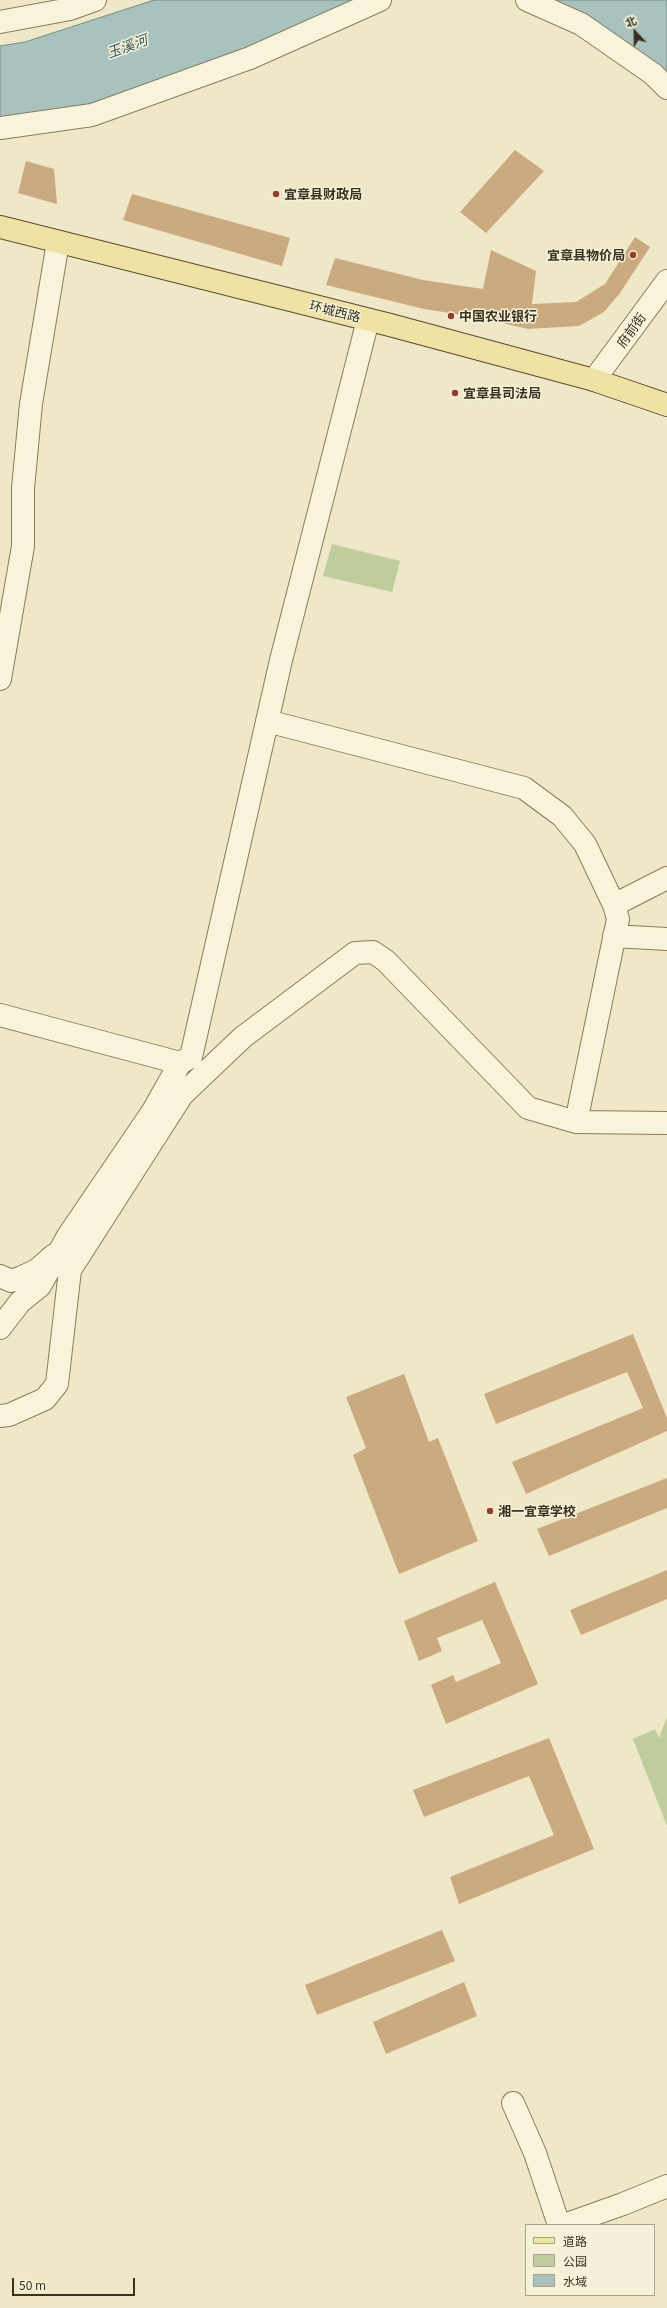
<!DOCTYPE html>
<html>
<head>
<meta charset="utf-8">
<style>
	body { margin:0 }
	#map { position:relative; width:667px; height:2308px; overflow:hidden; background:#eee8c8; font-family:Georgia,"Noto Sans SC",serif }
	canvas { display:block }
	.legend { position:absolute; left:525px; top:2224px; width:130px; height:72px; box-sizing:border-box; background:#f5f1d8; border:1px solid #aaa48f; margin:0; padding:5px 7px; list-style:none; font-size:12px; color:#3a3121 }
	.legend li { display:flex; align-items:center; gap:8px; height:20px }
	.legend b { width:20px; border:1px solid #aaa48f }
	.north { position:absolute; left:615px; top:12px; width:40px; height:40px; -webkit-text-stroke:3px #f5f1d8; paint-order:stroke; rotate:338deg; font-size:11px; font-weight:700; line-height:16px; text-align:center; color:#3a3121 }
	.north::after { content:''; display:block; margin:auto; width:14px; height:18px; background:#3a3121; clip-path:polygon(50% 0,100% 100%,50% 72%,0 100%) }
	.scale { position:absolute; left:12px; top:2278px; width:123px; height:18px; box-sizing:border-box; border:2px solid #3a3121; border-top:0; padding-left:5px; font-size:12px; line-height:14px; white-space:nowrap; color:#3a3121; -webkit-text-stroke:3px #f5f1d8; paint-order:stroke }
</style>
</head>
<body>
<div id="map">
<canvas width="667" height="2308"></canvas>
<ul class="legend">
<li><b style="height:5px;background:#efe2a2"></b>道路</li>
<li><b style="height:11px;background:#bfcc9c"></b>公园</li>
<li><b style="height:11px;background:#a9c2be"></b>水域</li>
</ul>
<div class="north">北</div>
<div class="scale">50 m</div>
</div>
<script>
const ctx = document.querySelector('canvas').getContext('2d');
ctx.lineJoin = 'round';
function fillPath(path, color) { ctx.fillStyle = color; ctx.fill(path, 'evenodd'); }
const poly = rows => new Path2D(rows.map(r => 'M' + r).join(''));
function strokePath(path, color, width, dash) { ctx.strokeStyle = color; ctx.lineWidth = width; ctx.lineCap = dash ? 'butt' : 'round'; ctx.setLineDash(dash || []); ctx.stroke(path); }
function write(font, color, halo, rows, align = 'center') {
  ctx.font = font + ' Georgia,"Noto Sans SC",serif'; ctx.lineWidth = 3; ctx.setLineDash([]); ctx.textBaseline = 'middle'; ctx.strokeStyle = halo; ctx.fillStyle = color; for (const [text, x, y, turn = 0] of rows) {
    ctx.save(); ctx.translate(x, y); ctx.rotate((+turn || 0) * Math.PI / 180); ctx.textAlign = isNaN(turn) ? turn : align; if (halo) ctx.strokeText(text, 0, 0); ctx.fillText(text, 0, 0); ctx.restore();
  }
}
const green = poly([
	[332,544,400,561,392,592,323,576],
	[667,1717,667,1826,633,1739,655,1729,659,1738]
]);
const water = poly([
	[154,0,364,0,246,48,80,110,0,122,0,46,25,42,154,0],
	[543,0,667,0,667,81,543,0]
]);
const building = poly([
	[515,150,544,171,486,233,460,212],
	[26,161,54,169,57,204,18,193],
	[132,194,290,238,282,266,123,220],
	[635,237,650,247,620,293,604,312,579,326,528,329,476,317,424,309,326,285,335,258,423,280,483,289,491,250,536,271,532,304,576,302,605,284],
	[633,1334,667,1418,667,1431,526,1494,512,1462,643,1408,627,1372,496,1424,484,1394],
	[404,1374,429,1442,438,1438,478,1541,399,1574,353,1455,366,1448,346,1397],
	[667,1478,667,1508,549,1556,537,1529],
	[667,1570,667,1599,581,1635,570,1610],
	[495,1582,538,1684,446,1724,431,1685,453,1675,456,1682,501,1663,482,1620,437,1638,442,1651,419,1661,404,1621],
	[549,1738,594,1849,459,1904,450,1877,554,1835,529,1776,424,1817,413,1790],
	[442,1930,455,1961,317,2015,305,1985],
	[464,1982,477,2016,386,2054,373,2022]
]);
const minor = poly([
	[527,0,581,24,653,74,667,88],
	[0,22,70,9,95,0],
	[0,128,92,115,250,58,380,0],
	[594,380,667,281],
	[0,679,23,546,23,488,31,404,58,242],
	[267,721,524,788,562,816,585,844,614,905,618,919,576,1122,667,1123],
	[614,905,667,878],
	[614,936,667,939],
	[0,1015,180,1063],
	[0,1276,11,1281,22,1277,37,1270,54,1255],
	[0,1328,20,1302,40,1286,68,1236,153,1111,180,1063,191,1057,281,660,368,320],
	[0,1416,9,1415,45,1399,57,1384,70,1270,182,1095,243,1037,355,953,373,952,386,961,528,1108,576,1122],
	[513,2103,535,2153,559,2225],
	[564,2225,623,2204,667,2186]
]);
const major = poly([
	[0,227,390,325,594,380,667,405]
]);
const markers = [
	[276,194,4,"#973d2f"],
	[633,255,4,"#973d2f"],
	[451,316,4,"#973d2f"],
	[455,393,4,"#973d2f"],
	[490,1511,4,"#973d2f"]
];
const poiNames = [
	["宜章县财政局",284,194],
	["宜章县物价局",625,255,"right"],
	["中国农业银行",459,316],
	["宜章县司法局",463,393],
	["湘一宜章学校",498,1511]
];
const streetNames = [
	["环城西路",335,311,14],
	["府前街",631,330,-54]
];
const waterNames = [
	["玉溪河",127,46,-20]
];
fillPath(green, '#bfcc9c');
fillPath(water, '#a9c2be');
strokePath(water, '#6f918d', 1);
fillPath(building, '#cbaa7f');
strokePath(minor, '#8a7b5d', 24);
strokePath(major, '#584931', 24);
strokePath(minor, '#f8f4dc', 22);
strokePath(major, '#efe2a2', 22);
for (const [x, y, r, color] of markers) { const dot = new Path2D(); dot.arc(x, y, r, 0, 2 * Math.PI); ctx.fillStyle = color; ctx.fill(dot); strokePath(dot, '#f5f1d8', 1.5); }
write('bold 13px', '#3a3121', '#f5f1d8', poiNames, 'left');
write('13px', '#3a3121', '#f5f1d8', streetNames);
write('italic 14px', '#30565a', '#f5f1d8', waterNames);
</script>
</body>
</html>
